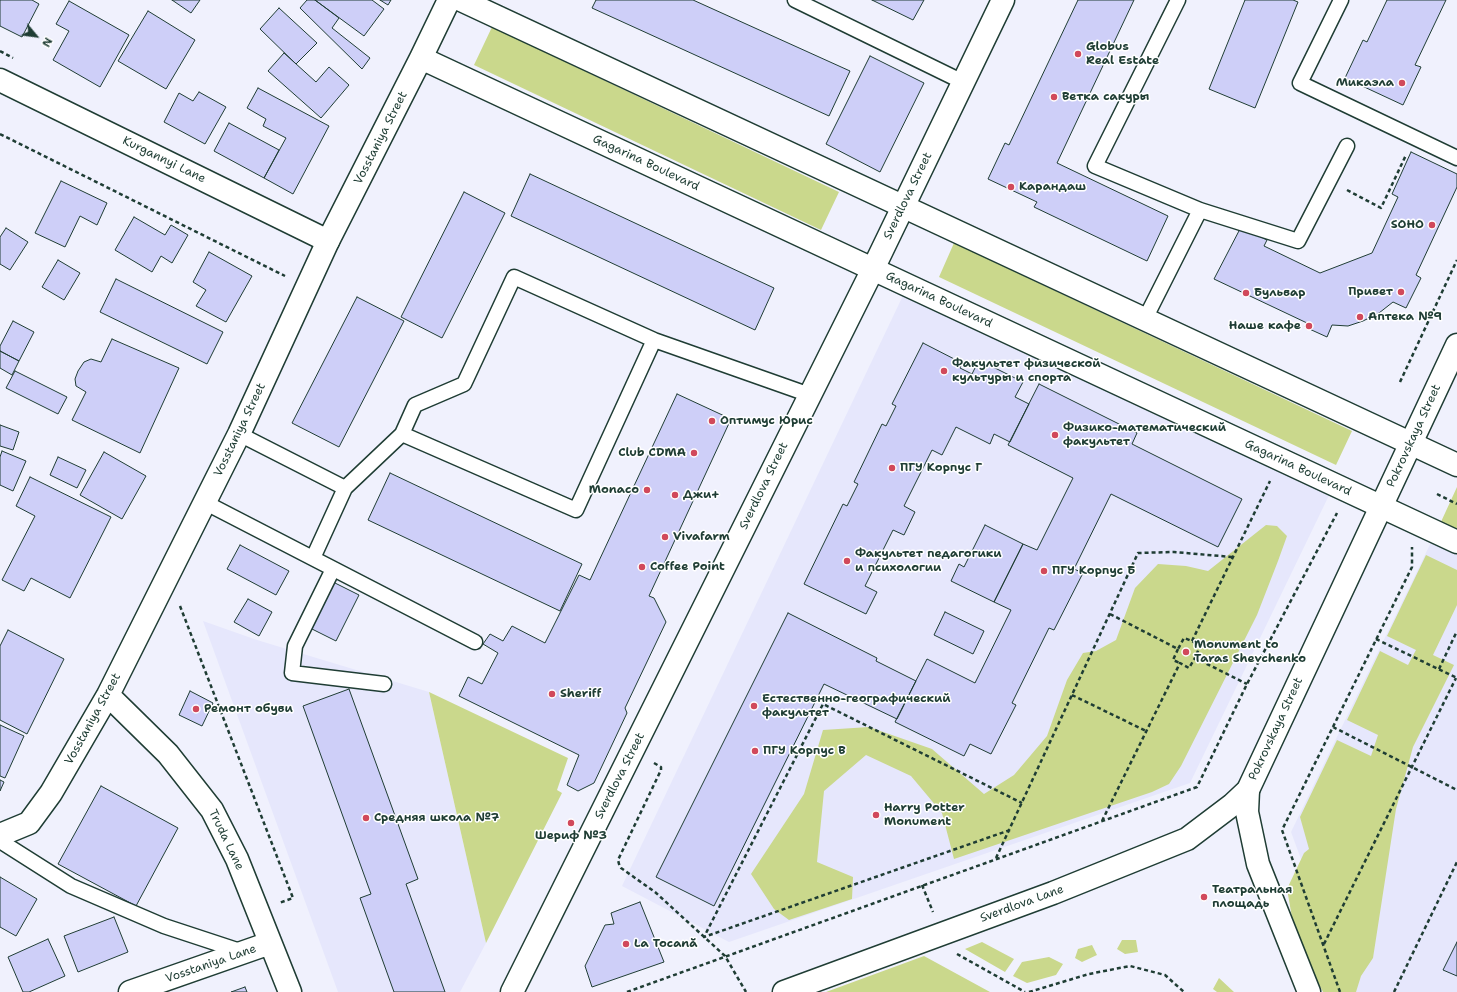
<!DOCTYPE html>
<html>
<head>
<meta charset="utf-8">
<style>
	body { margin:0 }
	#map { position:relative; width:1457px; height:992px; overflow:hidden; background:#f0f1fd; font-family:"Shantell Sans",sans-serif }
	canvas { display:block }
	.north { position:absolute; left:16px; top:16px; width:40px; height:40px; -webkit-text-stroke:3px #fff; paint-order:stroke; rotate:119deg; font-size:11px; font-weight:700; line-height:16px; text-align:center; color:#1f3d34 }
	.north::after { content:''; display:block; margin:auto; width:14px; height:18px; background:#1f3d34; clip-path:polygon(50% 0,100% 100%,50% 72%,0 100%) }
</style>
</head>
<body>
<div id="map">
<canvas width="1457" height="992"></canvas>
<div class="north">N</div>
</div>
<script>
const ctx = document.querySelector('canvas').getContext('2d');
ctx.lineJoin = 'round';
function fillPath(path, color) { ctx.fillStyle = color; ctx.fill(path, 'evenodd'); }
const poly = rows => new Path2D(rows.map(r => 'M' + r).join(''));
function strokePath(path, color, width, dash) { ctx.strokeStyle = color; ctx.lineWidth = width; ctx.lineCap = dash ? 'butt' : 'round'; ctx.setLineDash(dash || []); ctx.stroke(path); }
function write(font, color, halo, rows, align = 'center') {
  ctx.font = font + ' "Shantell Sans",sans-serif'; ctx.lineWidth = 3; ctx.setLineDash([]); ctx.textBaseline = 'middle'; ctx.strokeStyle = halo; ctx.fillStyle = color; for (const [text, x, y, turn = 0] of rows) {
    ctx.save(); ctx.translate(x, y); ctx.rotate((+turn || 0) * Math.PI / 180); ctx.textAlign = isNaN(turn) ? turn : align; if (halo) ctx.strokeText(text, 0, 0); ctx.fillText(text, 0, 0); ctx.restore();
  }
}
const built = poly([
	[908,285,1334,485,1190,783,729,942,622,886],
	[1436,532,1457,542,1457,992,1350,992,1291,832],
	[203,621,257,640,429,692,486,943,460,992,338,992]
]);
const green = poly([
	[492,27,839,192,821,230,474,65],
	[954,243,1352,431,1336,465,939,277],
	[1457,487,1457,532,1440,524],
	[1266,525,1277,526,1287,536,1278,561,1257,615,1181,766,1169,784,1152,792,954,859,942,813,911,776,866,755,824,791,817,862,853,877,852,899,789,920,774,909,751,874,804,794,823,730,869,727,932,749,984,794,1014,775,1047,736,1067,680,1083,653,1096,651,1116,640,1135,588,1158,564,1186,566,1208,571],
	[1426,555,1457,570,1457,605,1433,655,1454,665,1413,747,1396,809,1373,958,1361,976,1356,992,1323,992,1296,940,1287,889,1304,853,1309,849,1300,817,1337,740,1371,756,1378,735,1347,720,1380,651,1408,665,1416,650,1387,636],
	[429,692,568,758,557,790,562,793,486,943],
	[1122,940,1136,940,1138,952,1125,954,1117,949],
	[982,942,1014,959,1005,972,965,949],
	[1092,945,1097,955,1082,962,1075,958,1078,949],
	[924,956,990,992,826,992],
	[1049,957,1063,964,1056,975,1027,983,1013,976,1022,962],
	[1219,978,1234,992,1217,992,1213,989]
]);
const building = poly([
	[0,0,32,0,39,4,22,37,0,26,0,0],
	[172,0,200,0,191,13,172,0],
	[307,0,315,0,339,18,332,28,370,58,362,69,300,8,307,0],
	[315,0,372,0,384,9,364,36,315,0],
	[380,0,391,0,388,5,380,0],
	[596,0,693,0,850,71,829,116,592,8,596,0],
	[872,0,924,0,913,20,872,0],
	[1078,0,1134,0,1057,163,1168,216,1147,261,1034,207,1037,202,988,179,1005,143,1009,145,1078,0],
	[1245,0,1293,0,1298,2,1255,108,1209,89,1245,0],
	[1387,0,1446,0,1415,65,1421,67,1403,105,1345,78,1363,40,1367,42,1387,0],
	[69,1,129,35,100,87,53,60,69,31,56,24,69,1],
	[279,8,317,43,296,64,260,29,279,8],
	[148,11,195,40,166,89,118,61,148,11],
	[284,53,316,82,329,67,349,85,321,118,268,71,284,53],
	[870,56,924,83,880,172,826,144,870,56],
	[258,88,329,126,293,194,264,178,286,138,263,126,266,119,247,108,258,88],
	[199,92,226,107,205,144,164,122,179,93,193,101,199,92],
	[229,123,279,150,264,178,214,151,229,123],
	[1411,152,1457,174,1457,187,1416,275,1421,278,1406,308,1393,302,1379,313,1363,321,1348,326,1332,325,1327,337,1305,327,1307,323,1214,279,1241,227,1267,240,1264,246,1320,273,1372,253,1398,197,1392,194,1411,152],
	[530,174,774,288,755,330,511,216,530,174],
	[61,181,107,203,97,225,80,216,65,247,35,233,61,181],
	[464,192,505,213,442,338,401,317,464,192],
	[134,217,165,235,171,225,188,235,172,263,161,256,152,272,115,250,134,217],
	[6,228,28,242,10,270,0,264,0,237,6,228],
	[209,252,252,276,226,322,196,306,206,290,193,282,209,252],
	[58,260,80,273,64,300,42,287,58,260],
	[116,279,223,332,207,364,100,312,116,279],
	[357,297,404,321,339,447,292,423,357,297],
	[13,321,34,332,19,361,0,351,0,346,13,321],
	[112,339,179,368,140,453,72,420,86,392,76,386,75,379,78,371,84,362,91,359,101,362,112,339],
	[923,343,962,363,960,368,972,374,979,360,1023,382,1015,397,1029,404,1010,442,994,434,990,444,956,427,942,455,932,450,904,506,915,512,904,535,893,530,865,586,877,592,866,614,804,584,843,504,847,506,858,484,854,482,882,424,886,426,896,406,892,404,923,343],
	[0,351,19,361,12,375,0,368,0,351],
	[15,371,67,397,58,414,6,388,15,371],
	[1039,384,1137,433,1132,444,1242,499,1218,547,1111,494,1074,569,1083,573,1054,630,1049,628,1012,703,1016,705,991,754,970,744,964,756,895,722,927,659,975,683,1011,610,994,602,1023,544,1037,550,1073,478,1008,445,1039,384],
	[677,394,731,419,649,596,654,598,666,622,625,708,627,713,594,783,578,791,567,785,579,755,459,696,468,677,482,684,498,653,483,644,490,634,503,641,512,626,545,643,579,575,590,580,677,394],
	[0,425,19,432,13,450,0,446,0,425],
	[2,451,26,461,13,491,0,485,0,457,2,451],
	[104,452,146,476,122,519,80,495,104,452],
	[58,457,86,470,77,488,50,475,58,457],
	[390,473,582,564,560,611,368,520,390,473],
	[30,477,111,517,70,598,31,578,24,591,2,580,35,516,16,506,30,477],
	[985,525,1023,544,994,602,951,581,959,564,964,567,985,525],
	[240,545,289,571,276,595,227,569,240,545],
	[333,582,359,595,336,641,310,628,333,582],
	[248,599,272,612,259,636,234,622,248,599],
	[945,612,984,631,973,654,934,635,945,612],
	[788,613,877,658,876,661,916,681,897,719,824,684,714,906,656,877,788,613],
	[8,630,64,659,27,734,0,720,0,646,8,630],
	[349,689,418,879,406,884,445,992,394,992,360,898,371,894,303,706,349,689],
	[190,691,213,703,202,726,179,715,190,691],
	[0,725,24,736,5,778,0,776,0,725],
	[0,780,4,782,0,791,0,780],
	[101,786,178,828,136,906,58,864,101,786],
	[0,877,37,899,16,936,0,927,0,877],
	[640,902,664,962,592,987,585,966,605,925,614,924,611,913,640,902],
	[114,917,128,952,78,972,64,936,114,917],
	[48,939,65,976,29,992,23,992,8,957,48,939],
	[1457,942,1457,976,1443,970,1457,942],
	[245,987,247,992,231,992,245,987]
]);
const path = poly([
	[0,51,13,58],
	[0,134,285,276],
	[1347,190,1381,208,1406,155],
	[1400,382,1457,260],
	[1437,494,1457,504],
	[180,606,293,898,279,903],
	[1110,614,1178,649,1184,638,1192,641,1200,646,1195,658,1247,684],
	[1376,639,1457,678],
	[1192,641,1270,481],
	[1178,649,1173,660,1180,663],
	[1439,669,1457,631],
	[1072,695,1146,731],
	[1333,727,1457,790],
	[654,763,661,767,661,770,618,860,619,864,621,868,655,892,725,956,746,992],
	[1102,821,1180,663,1189,668,1195,658],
	[1010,830,704,937,823,704,1022,803],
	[996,858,1138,553,1174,552,1232,557],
	[922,885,933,912],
	[1324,944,1456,678],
	[957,954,1025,992],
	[627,992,1197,787,1247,684,1337,513],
	[1029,992,1089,974,1130,966,1165,975,1184,992],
	[1340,992,1282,830,1412,567,1412,547],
	[1394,992,1457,862]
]);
const service = poly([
	[795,0,963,82],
	[1178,0,1095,166,1200,210,1298,241,1347,146],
	[1341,0,1300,83,1457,158],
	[1145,319,1200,210],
	[239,434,345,488,402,434,415,405,464,384,514,277,654,340,810,395],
	[402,434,576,510,654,340],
	[204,502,475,642],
	[313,558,345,488],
	[333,569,295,646,292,673,384,684],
	[0,841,71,886,164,926,243,952]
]);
const minor = poly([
	[108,695,168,754,212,810,237,859,290,992],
	[0,835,29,823,51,793,108,695,239,434,328,241],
	[130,992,270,943],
	[512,992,873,269,1003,0]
]);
const tertiary = poly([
	[461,0,1457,465],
	[421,58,1457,542],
	[0,80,328,241,421,58,449,0],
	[1248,790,1247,812,1258,864,1309,992]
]);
const secondary = poly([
	[784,992,1053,893,1187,839,1232,805,1248,790,1457,345]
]);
const markers = [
	[1078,54,4,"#d1495b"],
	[1402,83,4,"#d1495b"],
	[1054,97,4,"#d1495b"],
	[1011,187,4,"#d1495b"],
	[1432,225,4,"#d1495b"],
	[1401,292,4,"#d1495b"],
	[1246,293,4,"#d1495b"],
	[1360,317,4,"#d1495b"],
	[1309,326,4,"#d1495b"],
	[944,371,4,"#d1495b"],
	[712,421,4,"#d1495b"],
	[1055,435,4,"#d1495b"],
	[694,453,4,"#d1495b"],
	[892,468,4,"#d1495b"],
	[647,490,4,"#d1495b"],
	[675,495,4,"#d1495b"],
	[665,537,4,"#d1495b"],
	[847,561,4,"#d1495b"],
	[642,567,4,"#d1495b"],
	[1044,571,4,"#d1495b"],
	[1186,652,4,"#d1495b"],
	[552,694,4,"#d1495b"],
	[754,706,4,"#d1495b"],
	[196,709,4,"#d1495b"],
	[755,751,4,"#d1495b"],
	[876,815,4,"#d1495b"],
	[366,818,4,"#d1495b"],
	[571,823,4,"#d1495b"],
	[1204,897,4,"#d1495b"],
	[626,944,4,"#d1495b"]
];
const poiNames = [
	["Globus",1086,47],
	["Real Estate",1086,61],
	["Микаэла",1394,83,"right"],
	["Ветка сакуры",1062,97],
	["Карандаш",1019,187],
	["SOHO",1424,225,"right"],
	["Привет",1393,292,"right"],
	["Бульвар",1254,293],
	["Аптекa №9",1368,317],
	["Наше кафе",1301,326,"right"],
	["Факультет физической",952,364],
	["культуры и спорта",952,378],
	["Оптимус Юрис",720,421],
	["Физико-математический",1063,428],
	["факультет",1063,442],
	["Club CDMA",686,453,"right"],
	["ПГУ Корпус Г",900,468],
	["Monaco",639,490,"right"],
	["Джи+",683,495],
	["Vivafarm",673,537],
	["Факультет педагогики",855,554],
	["и психологии",855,568],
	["Coffee Point",650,567],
	["ПГУ Корпус Б",1052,571],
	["Monument to",1194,645],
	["Taras Shevchenko",1194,659],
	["Sheriff",560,694],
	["Естественно-географический",762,699],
	["факультет",762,713],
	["Ремонт обуви",204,709],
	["ПГУ Корпус В",763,751],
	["Harry Potter",884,808],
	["Monument",884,822],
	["Средняя школа №7",374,818],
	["Шериф №3",571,836,"center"],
	["Театральная",1212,890],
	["площадь",1212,904],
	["La Tocană",634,944]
];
const streetNames = [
	["Vosstaniya Street",381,138,-63],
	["Kurgannyi Lane",164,160,26],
	["Gagarina Boulevard",646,163,25],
	["Sverdlova Street",908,196,-64],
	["Gagarina Boulevard",939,300,25],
	["Vosstaniya Street",240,430,-64],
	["Pokrovskaya Street",1414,436,-65],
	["Gagarina Boulevard",1298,468,25],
	["Sverdlova Street",764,486,-64],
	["Vosstaniya Street",93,719,-61],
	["Pokrovskaya Street",1276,729,-65],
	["Sverdlova Street",620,776,-63],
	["Truda Lane",226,840,64],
	["Sverdlova Lane",1022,904,-20],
	["Vosstaniya Lane",211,964,-19]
];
fillPath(built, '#e6e7fc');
fillPath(green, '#cad88c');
fillPath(building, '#cecff8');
strokePath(building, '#1f3d34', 1);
strokePath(service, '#1f3d34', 17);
strokePath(minor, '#1f3d34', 25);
strokePath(tertiary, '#1f3d34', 25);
strokePath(secondary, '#1f3d34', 25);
strokePath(path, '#1f3d34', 2.5, [4, 3]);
strokePath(service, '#fff', 14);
strokePath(minor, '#fff', 22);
strokePath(tertiary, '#fff', 22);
strokePath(secondary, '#fff', 22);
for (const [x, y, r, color] of markers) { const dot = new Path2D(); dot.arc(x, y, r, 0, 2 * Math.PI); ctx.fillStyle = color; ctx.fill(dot); strokePath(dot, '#fff', 1.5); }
write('bold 12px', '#1f3d34', '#fff', poiNames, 'left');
write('12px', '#1f3d34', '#fff', streetNames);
</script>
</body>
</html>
